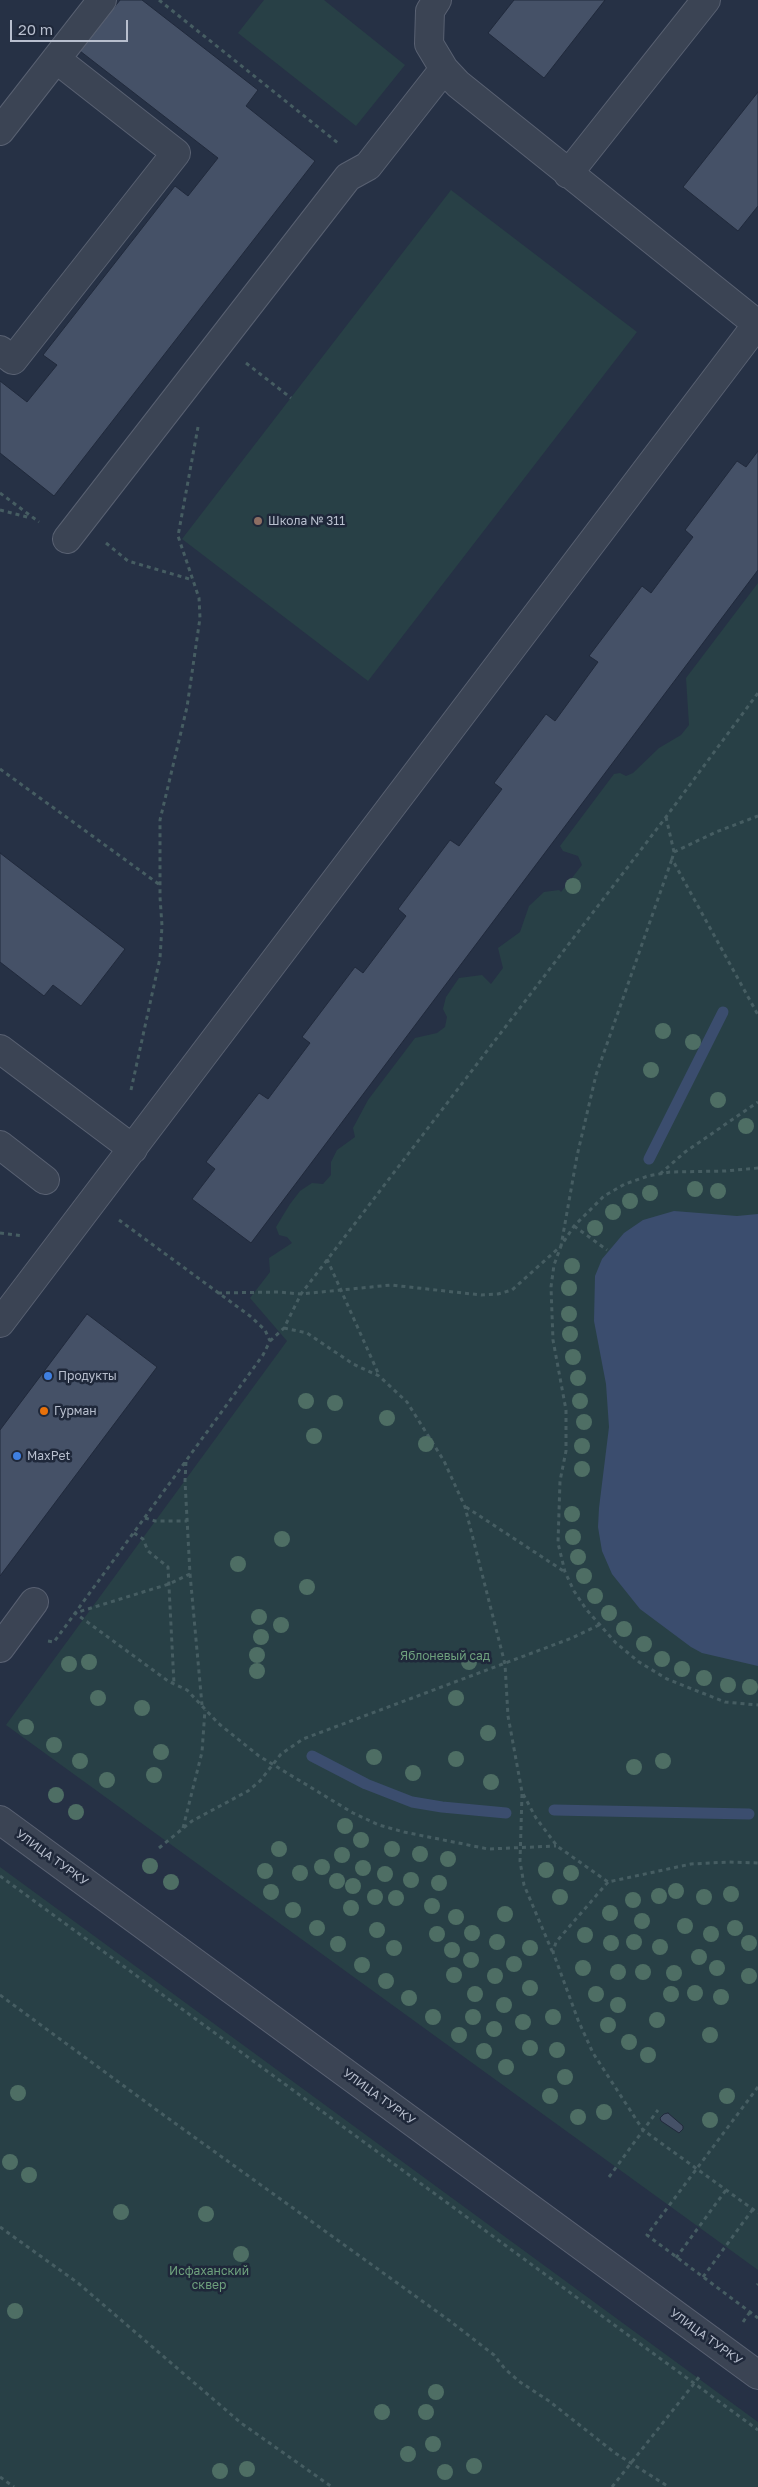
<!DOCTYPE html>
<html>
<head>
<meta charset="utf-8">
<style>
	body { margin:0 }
	#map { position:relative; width:758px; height:2487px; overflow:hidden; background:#263145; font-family:"Golos Text",sans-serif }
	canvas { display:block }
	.scale { position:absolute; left:10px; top:20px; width:118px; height:22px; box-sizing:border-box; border:2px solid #b8bfce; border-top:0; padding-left:6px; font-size:15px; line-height:18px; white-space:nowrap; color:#b8bfce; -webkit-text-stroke:4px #1f283a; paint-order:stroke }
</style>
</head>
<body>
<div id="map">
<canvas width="758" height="2487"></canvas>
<div class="scale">20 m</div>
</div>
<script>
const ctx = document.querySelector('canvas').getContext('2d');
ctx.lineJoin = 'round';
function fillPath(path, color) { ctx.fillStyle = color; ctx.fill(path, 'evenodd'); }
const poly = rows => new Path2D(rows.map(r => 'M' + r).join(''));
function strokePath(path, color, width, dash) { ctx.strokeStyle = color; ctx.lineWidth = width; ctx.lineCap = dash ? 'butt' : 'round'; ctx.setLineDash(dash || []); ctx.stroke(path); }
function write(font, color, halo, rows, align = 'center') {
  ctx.font = font + ' "Golos Text",sans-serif'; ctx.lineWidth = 5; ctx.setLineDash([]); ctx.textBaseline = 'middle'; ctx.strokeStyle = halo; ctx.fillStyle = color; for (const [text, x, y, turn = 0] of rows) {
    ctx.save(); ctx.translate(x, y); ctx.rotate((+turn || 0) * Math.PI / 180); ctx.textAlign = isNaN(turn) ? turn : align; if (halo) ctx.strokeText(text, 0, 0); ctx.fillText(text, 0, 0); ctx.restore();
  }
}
const green = poly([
	[264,0,324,0,405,65,356,126,238,33],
	[451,190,637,332,368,681,182,539],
	[758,583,758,2270,6,1725,287,1341,250,1298,270,1272,269,1258,292,1243,287,1237,279,1235,276,1227,290,1204,300,1191,312,1183,323,1184,331,1175,331,1162,337,1150,355,1137,353,1128,368,1100,415,1038,437,1033,445,1027,447,1017,443,1009,446,997,459,978,482,975,491,984,503,968,498,948,520,932,529,906,544,892,559,890,561,892,582,865,578,856,563,851,560,846,614,774,620,773,626,776,633,773,659,748,681,735,689,725,686,678],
	[0,1867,758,2422,758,2487,0,2487]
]);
const water = poly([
	[674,1211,737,1216,758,1214,758,1666,702,1653,691,1647,640,1609,612,1574,602,1551,598,1527,599,1508,609,1427,606,1384,594,1321,595,1276,602,1259,624,1233,643,1220]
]);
const stream = poly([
	[649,1159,723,1012],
	[312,1756,366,1784,412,1802,442,1807,506,1813],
	[554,1810,749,1814]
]);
const building = poly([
	[120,0,142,0,258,90,246,106,315,161,54,496,0,453,0,381,27,402,57,365,43,355,175,186,188,196,218,158,80,51,120,0],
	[514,0,605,0,544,78,488,33,514,0],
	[758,92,758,206,738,231,683,187,758,92],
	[758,451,758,570,251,1243,192,1199,215,1169,206,1162,259,1093,268,1099,310,1043,302,1037,355,967,363,973,406,916,398,909,450,840,459,846,502,789,494,783,546,714,555,721,598,662,589,656,642,586,651,593,693,537,685,530,737,461,746,467,758,451],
	[0,853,125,949,81,1006,53,985,44,996,0,962,0,853],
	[87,1314,157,1367,0,1576,0,1430,87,1314],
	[668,2113,683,2126,683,2129,679,2133,661,2121,660,2118,664,2114,668,2113]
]);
const path = poly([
	[159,0,338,143],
	[246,363,291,398],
	[0,493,39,522],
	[0,510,31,518],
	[106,543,128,561,193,580],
	[0,769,160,885],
	[666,817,674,852,672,859,758,1015],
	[674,852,716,832,758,816],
	[131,1090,160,958,162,926,160,897,160,820,187,707,200,618,199,598,178,536,198,427],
	[758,1168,726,1171,670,1172,648,1176,625,1184,604,1196,574,1226,561,1246,554,1265,551,1287,553,1340,566,1410,566,1451,560,1481,558,1543,565,1572,574,1591,586,1609,616,1643,639,1662,667,1679,725,1702,758,1705],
	[660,1174,685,1152,758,1102],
	[574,1226,607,1250],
	[0,1233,23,1236],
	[327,1259,379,1375],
	[218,1293,278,1292,301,1294,391,1285,481,1295,498,1294,512,1290,561,1246,577,1156,596,1075,672,859],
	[284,1328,307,1333,353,1364,379,1376,407,1402,444,1461,465,1507,505,1664,508,1716,522,1792,536,1818,557,1846,608,1882,691,1864,729,1862,758,1863],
	[270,1341,284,1328,301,1294,666,817,758,693],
	[186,1462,185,1481,190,1574,202,1705],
	[466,1507,565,1572],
	[145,1518,155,1521,187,1521],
	[134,1533,143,1539,148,1551,168,1567,174,1684],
	[190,1574,169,1584,75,1613,168,1681,187,1690,218,1723,259,1756,353,1813,379,1825,404,1832,488,1849,556,1846],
	[48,1641,54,1642,263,1355,270,1341,265,1330,250,1316,119,1220],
	[522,1794,520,1861,524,1885,552,1951],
	[183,1828,202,1752,205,1710],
	[159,1848,192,1821,248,1791,260,1781,281,1754,303,1739,572,1638,599,1625],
	[0,1876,758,2430],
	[608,1882,556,1942,553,1952,578,2020,593,2053,643,2130,758,2213],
	[0,1995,158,2111,450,2321,494,2355,505,2369,520,2382,549,2401,615,2453,669,2487],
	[758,2087,647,2235,758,2318],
	[609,2177,658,2110],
	[0,2227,78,2283,241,2423,332,2487],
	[676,2258,726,2190],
	[703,2277,753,2209],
	[757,2285,758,2284],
	[743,2322,750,2312],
	[0,2477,14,2487],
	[612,2487,700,2376]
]);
const minor = poly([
	[437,0,430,11,429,44,444,69,458,84,757,324],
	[0,131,102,0],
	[568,174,706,0],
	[0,350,13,360,176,153,56,59],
	[67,539,348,177,368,166,444,69],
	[0,1049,133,1149],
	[0,1145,45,1180],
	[0,1323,758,323],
	[0,1648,34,1602],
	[0,1820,758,2375]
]);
const trees = [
	[573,886],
	[663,1031],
	[693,1042],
	[651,1070],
	[718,1100],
	[746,1126],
	[695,1189],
	[718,1191],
	[650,1193],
	[630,1201],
	[613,1212],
	[595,1228],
	[572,1266],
	[569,1288],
	[569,1314],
	[570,1334],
	[573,1357],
	[578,1378],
	[306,1401],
	[580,1401],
	[335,1403],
	[387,1418],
	[584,1422],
	[314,1436],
	[426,1444],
	[582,1446],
	[582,1469],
	[572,1514],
	[573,1537],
	[282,1539],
	[578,1557],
	[238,1564],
	[584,1576],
	[307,1587],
	[595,1596],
	[609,1613],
	[259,1617],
	[281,1625],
	[624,1629],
	[261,1637],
	[644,1644],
	[257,1655],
	[662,1659],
	[89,1662],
	[469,1662],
	[69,1664],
	[682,1669],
	[257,1671],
	[704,1678],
	[728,1685],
	[750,1687],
	[98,1698],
	[456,1698],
	[142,1708],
	[26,1727],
	[488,1733],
	[54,1745],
	[161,1752],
	[374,1757],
	[456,1759],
	[80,1761],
	[663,1761],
	[634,1767],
	[413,1773],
	[154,1775],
	[107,1780],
	[491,1782],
	[56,1795],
	[76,1812],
	[345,1826],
	[361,1840],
	[279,1849],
	[392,1849],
	[420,1854],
	[342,1855],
	[448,1859],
	[150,1866],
	[322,1867],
	[363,1868],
	[546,1870],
	[265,1871],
	[300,1873],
	[571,1873],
	[385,1874],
	[411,1880],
	[337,1881],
	[171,1882],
	[439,1883],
	[353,1886],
	[676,1891],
	[271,1892],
	[731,1894],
	[659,1896],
	[375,1897],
	[560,1897],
	[704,1897],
	[396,1898],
	[633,1900],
	[432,1906],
	[351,1908],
	[293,1910],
	[610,1913],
	[505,1914],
	[456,1917],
	[642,1921],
	[685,1926],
	[317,1928],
	[735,1928],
	[377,1930],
	[472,1933],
	[437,1934],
	[711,1934],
	[585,1935],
	[497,1942],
	[634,1942],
	[611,1943],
	[749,1943],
	[338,1944],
	[660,1947],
	[394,1948],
	[530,1948],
	[452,1950],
	[699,1957],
	[471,1960],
	[514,1964],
	[362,1965],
	[583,1968],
	[717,1968],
	[618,1972],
	[643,1972],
	[674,1973],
	[454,1975],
	[495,1976],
	[749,1976],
	[386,1981],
	[530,1988],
	[695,1993],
	[475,1994],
	[596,1994],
	[671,1994],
	[721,1997],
	[409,1998],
	[504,2005],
	[618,2005],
	[433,2017],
	[473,2017],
	[553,2017],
	[657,2020],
	[523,2022],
	[608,2025],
	[494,2029],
	[459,2035],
	[710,2035],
	[629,2042],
	[530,2048],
	[557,2050],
	[484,2051],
	[648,2055],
	[506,2067],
	[565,2077],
	[18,2093],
	[550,2096],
	[727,2096],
	[604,2112],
	[578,2117],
	[710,2120],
	[10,2162],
	[29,2175],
	[121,2212],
	[206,2214],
	[241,2254],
	[15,2311],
	[436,2392],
	[382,2412],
	[426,2412],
	[433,2444],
	[408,2454],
	[474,2466],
	[247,2469],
	[220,2471],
	[445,2472]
];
const markers = [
	[258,521,5,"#8d6e63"],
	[48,1376,5,"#3f7fe0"],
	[44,1411,5,"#e8710a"],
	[17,1456,5,"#3f7fe0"]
];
const poiNames = [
	["Школа № 311",268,521],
	["Продукты",58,1376],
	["Гурман",54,1411],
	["MaxPet",27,1456]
];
const parkNames = [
	["Яблоневый сад",445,1656],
	["Исфаханский",209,2271],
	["сквер",209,2285]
];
const streetNames = [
	["УЛИЦА ТУРКУ",52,1858,36],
	["УЛИЦА ТУРКУ",379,2097,36],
	["УЛИЦА ТУРКУ",706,2337,36]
];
fillPath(green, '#284046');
fillPath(water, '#3b4d6e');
strokePath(stream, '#3b4d6e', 11);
fillPath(building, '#455167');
strokePath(building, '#212a3c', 1);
strokePath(minor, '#596172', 30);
strokePath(path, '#465d62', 3, [4, 4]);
strokePath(minor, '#3b4454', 28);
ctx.fillStyle = '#4e6e64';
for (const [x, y] of trees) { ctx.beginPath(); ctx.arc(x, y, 8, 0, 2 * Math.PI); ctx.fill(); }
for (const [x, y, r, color] of markers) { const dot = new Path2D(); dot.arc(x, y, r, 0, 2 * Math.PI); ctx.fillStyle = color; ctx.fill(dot); strokePath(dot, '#1f283a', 2); }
write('12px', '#b8bfce', '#1f283a', poiNames, 'left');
write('12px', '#6ea07d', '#1f283a', parkNames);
write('12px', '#b8bfce', '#1f283a', streetNames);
</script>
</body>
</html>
